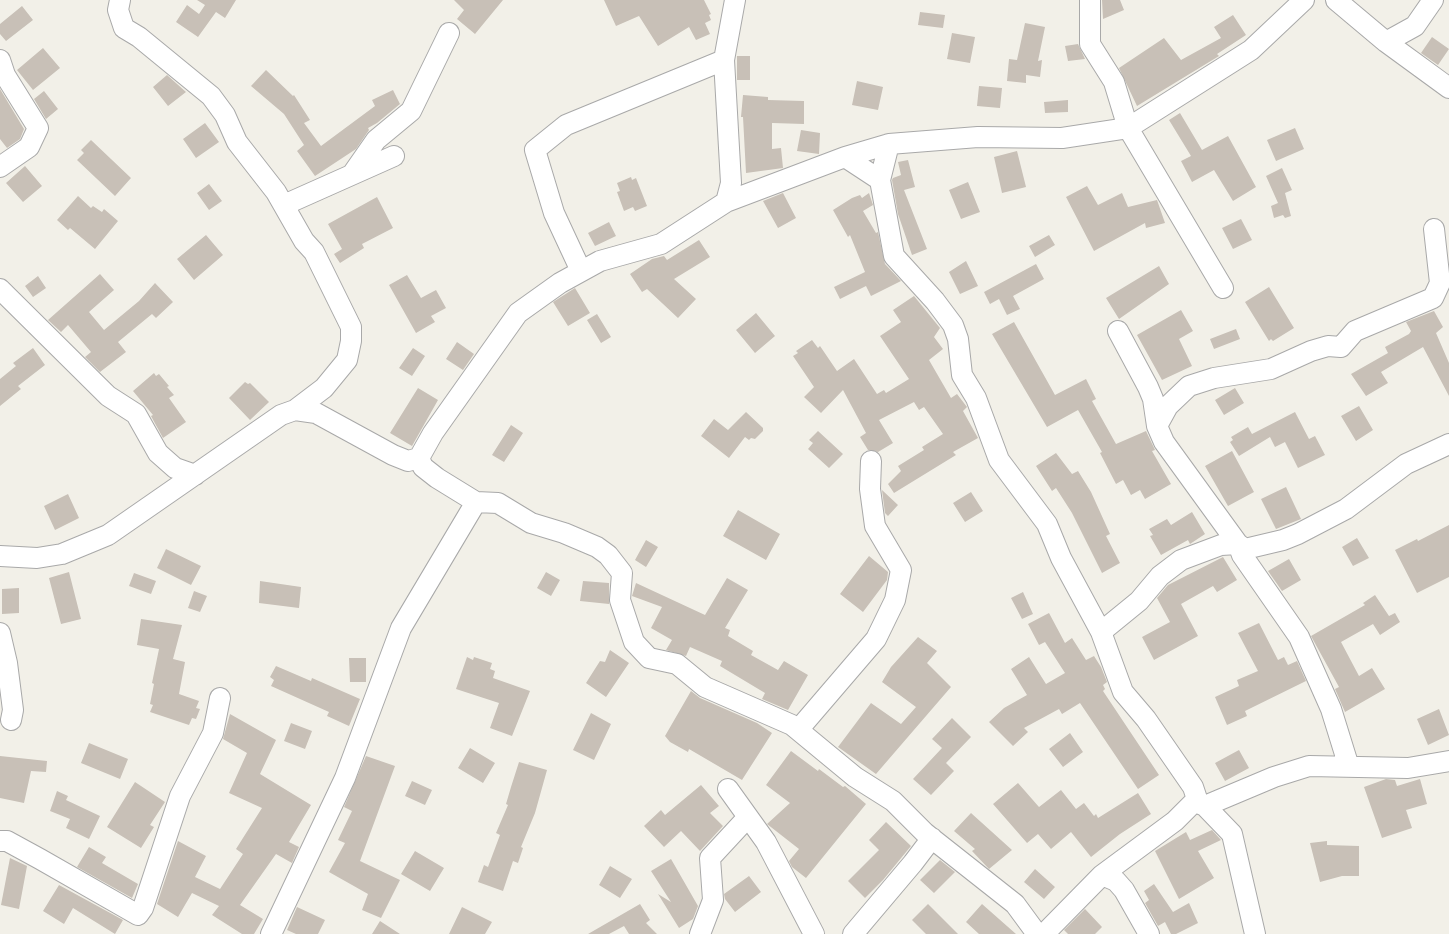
<!DOCTYPE html>
<html>
<head>
<meta charset="utf-8">
<style>
	body { margin:0 }
	canvas { display:block; background:#f2f0e8 }
</style>
</head>
<body>
<canvas width="1449" height="934"></canvas>
<script>
const ctx = document.querySelector('canvas').getContext('2d');
ctx.lineJoin = 'round';
function fillPath(path, color) { ctx.fillStyle = color; ctx.fill(path, 'evenodd'); }
const poly = rows => new Path2D(rows.map(r => 'M' + r).join(''));
function strokePath(path, color, width, dash) { ctx.strokeStyle = color; ctx.lineWidth = width; ctx.lineCap = dash ? 'butt' : 'round'; ctx.setLineDash(dash || []); ctx.stroke(path); }
const building = poly([
	[197,0,236,0,225,18,216,12,198,37,176,22,187,5,199,14,205,5],
	[454,0,503,0,475,34,457,19,464,10],
	[604,0,704,0,711,14,709,15,711,20,705,23,710,34,696,40,689,27,658,46,639,16,616,26],
	[1102,0,1120,0,1124,10,1103,19],
	[22,6,33,20,6,41,0,34,0,24],
	[920,12,945,15,943,28,918,25],
	[1233,15,1246,35,1217,54,1219,56,1137,106,1119,68,1164,38,1181,60,1221,38,1214,27],
	[1025,23,1045,27,1038,61,1042,60,1040,77,1026,75,1026,83,1007,81,1009,59,1017,60],
	[952,33,975,37,970,63,947,59],
	[1432,37,1449,49,1438,65,1421,53],
	[1078,44,1085,59,1068,61,1065,46],
	[43,48,60,68,33,90,17,70],
	[737,56,750,56,750,80,737,80],
	[266,70,293,96,294,95,310,120,304,123,321,146,375,106,372,100,393,90,400,104,377,123,368,128,369,130,356,149,315,176,297,151,304,145,284,114,251,86],
	[167,75,186,92,168,106,153,87],
	[857,81,883,87,878,110,852,105],
	[979,86,1002,88,1000,108,977,106],
	[0,89,24,129,20,139,7,148,0,139],
	[44,91,58,109,46,119,34,99],
	[743,95,768,97,768,100,804,101,804,124,772,123,772,149,781,148,783,168,746,173,743,117,741,117],
	[1068,100,1068,112,1045,113,1044,102],
	[1180,113,1202,150,1228,136,1256,187,1233,201,1214,170,1192,182,1181,161,1191,156,1169,120],
	[205,123,219,142,196,158,183,139],
	[1295,128,1304,149,1276,161,1267,140],
	[801,130,820,133,819,154,797,151],
	[91,140,131,178,115,196,77,160,84,153,81,150],
	[1017,151,1026,187,1002,193,994,157],
	[908,160,915,187,904,190,927,249,912,255,898,214,892,180,893,178,901,175,898,162],
	[25,166,42,186,23,202,6,183],
	[1282,168,1292,190,1285,193,1291,216,1285,218,1283,215,1274,218,1271,206,1278,203,1266,176],
	[631,177,632,180,636,178,647,206,635,211,633,207,624,211,617,192,620,191,617,183],
	[968,182,980,212,961,219,949,190],
	[209,184,222,201,209,210,197,193],
	[1087,186,1098,205,1122,193,1128,207,1157,200,1165,223,1146,228,1145,223,1094,251,1066,197],
	[783,193,796,218,778,228,763,201],
	[869,193,873,205,863,211,876,233,878,232,885,264,901,281,871,296,866,286,840,299,834,287,865,272,850,235,848,237,833,210,852,198,860,195,862,198],
	[78,196,91,208,93,206,102,212,104,209,118,221,95,249,70,228,68,230,57,220],
	[377,197,393,228,362,244,364,248,340,263,334,254,342,249,328,224],
	[1241,219,1252,240,1233,249,1222,228],
	[609,222,616,236,595,246,588,233],
	[206,235,223,255,194,280,177,259],
	[1049,235,1055,245,1035,257,1029,246],
	[699,240,710,257,674,279,696,299,678,318,647,289,642,292,630,274,652,259,664,256,667,260],
	[966,261,978,286,960,294,949,272],
	[1036,264,1044,279,1013,296,1020,309,1007,315,999,299,990,304,984,292],
	[1159,266,1169,284,1119,319,1106,298],
	[100,274,114,290,89,312,104,330,139,301,155,283,173,302,156,318,152,314,118,342,126,352,100,372,85,357,91,352,68,325,61,332,48,320],
	[407,275,421,298,436,290,446,308,431,316,435,322,416,333,389,285],
	[38,276,46,288,33,297,25,286],
	[1269,287,1294,328,1273,341,1271,339,1269,341,1245,302],
	[575,288,590,313,568,326,553,302],
	[914,296,940,328,934,337,943,349,929,360,951,398,957,394,967,407,963,411,978,438,953,452,956,455,894,493,888,484,901,471,898,466,924,450,922,447,943,434,924,407,919,410,914,402,879,420,893,443,878,452,868,450,860,437,866,433,843,390,821,413,804,397,814,387,793,356,798,353,796,351,812,340,818,348,820,346,837,371,854,359,877,394,884,390,886,393,909,379,880,336,901,322,893,310],
	[1181,310,1193,331,1179,339,1192,366,1162,380,1137,335],
	[1434,311,1443,327,1436,333,1449,363,1449,396,1423,347,1381,372,1388,383,1366,396,1351,374,1388,353,1385,347,1409,334,1411,331,1406,322],
	[756,313,775,336,755,353,736,330],
	[597,314,611,337,601,343,587,320],
	[1014,322,1055,395,1086,379,1096,399,1092,401,1116,444,1146,431,1155,450,1152,451,1171,484,1145,499,1140,490,1131,495,1123,480,1116,484,1100,453,1102,452,1078,410,1047,427,992,334],
	[1236,329,1240,339,1214,349,1210,339],
	[457,342,474,354,463,370,446,359],
	[33,348,45,365,18,386,21,389,0,406,0,379,16,366,13,363],
	[413,348,425,356,412,376,399,368],
	[154,373,156,376,159,374,169,386,167,387,174,395,169,398,186,422,163,438,151,416,153,415,133,391],
	[245,382,248,384,250,383,269,402,250,420,229,398],
	[418,388,438,400,412,446,390,433],
	[1235,388,1244,403,1224,415,1215,400],
	[1359,406,1373,430,1356,441,1341,416],
	[746,412,763,428,763,431,755,439,751,438,749,440,745,437,729,458,701,436,714,419,728,430],
	[1295,412,1309,439,1315,436,1325,455,1298,468,1285,442,1275,447,1270,437,1239,456,1230,442,1233,440,1231,437,1248,427,1252,434],
	[511,425,523,433,504,462,492,455],
	[818,431,843,454,829,468,808,449,813,443,809,440],
	[1232,451,1254,492,1228,506,1205,466],
	[1056,453,1072,474,1078,471,1091,492,1110,534,1106,536,1120,563,1102,573,1072,513,1056,488,1052,491,1036,466],
	[1286,487,1301,519,1276,529,1261,499],
	[882,490,898,505,888,516,885,513],
	[971,492,983,511,965,522,953,503],
	[68,494,79,518,55,530,44,506],
	[738,510,780,534,766,560,723,536],
	[1192,512,1205,534,1190,544,1188,540,1161,555,1150,536,1153,535,1149,529,1167,519,1171,525],
	[1449,525,1449,577,1417,593,1395,550,1417,539,1418,541],
	[1357,538,1369,558,1353,566,1342,547],
	[646,540,658,547,646,567,635,560],
	[166,549,201,566,191,585,157,568],
	[869,556,888,572,887,580,863,612,840,594],
	[1223,557,1237,580,1217,592,1213,586,1181,604,1198,636,1154,660,1142,637,1170,622,1157,598,1168,585],
	[1289,559,1301,580,1282,591,1268,571],
	[69,572,81,619,61,624,49,578],
	[546,572,560,580,551,596,537,588],
	[134,573,156,581,151,594,129,586],
	[727,578,748,590,725,628,730,630,728,636,753,651,751,655,778,670,784,661,808,675,788,710,762,699,765,693,720,666,722,661,690,647,686,656,666,650,672,640,651,628,662,607,632,596,636,583,705,615],
	[260,581,301,587,299,608,259,603],
	[583,581,609,583,609,604,580,601],
	[19,588,19,613,2,614,2,589],
	[194,591,207,596,200,612,188,608],
	[1023,592,1033,614,1022,619,1011,598],
	[1375,595,1389,616,1395,613,1400,622,1380,635,1373,624,1341,642,1359,676,1372,668,1385,689,1345,712,1335,689,1339,687,1311,636,1365,605,1363,603],
	[1049,613,1065,643,1072,638,1086,660,1094,656,1101,667,1107,682,1103,685,1105,689,1103,691,1159,775,1138,789,1080,703,1062,714,1059,709,1024,728,1028,732,1013,746,989,722,1004,708,1027,695,1011,669,1029,657,1046,684,1065,673,1045,642,1039,645,1028,624],
	[141,619,182,625,173,659,185,662,179,694,199,701,196,708,200,709,196,719,192,718,189,725,150,712,153,705,150,704,154,684,152,683,159,649,137,645],
	[1259,623,1278,660,1284,657,1288,665,1297,661,1306,681,1245,711,1247,716,1227,725,1215,697,1239,686,1237,680,1258,671,1238,633],
	[918,637,937,651,927,663,951,687,876,774,838,747,871,703,901,724,916,707,882,682,891,667],
	[610,650,629,663,606,697,586,683,600,661,605,662],
	[467,657,473,660,474,657,492,663,490,669,495,671,493,678,530,691,512,736,490,728,499,703,456,689],
	[349,658,366,658,366,682,350,682],
	[276,666,311,681,312,678,360,699,349,726,327,716,329,712,271,686,274,680,270,677],
	[691,691,700,698,757,723,772,733,742,780,689,749,688,752,670,742,665,736],
	[1439,709,1449,735,1428,745,1417,719],
	[591,713,611,724,594,760,573,750],
	[230,714,276,740,260,774,311,805,289,842,299,847,292,863,276,854,240,905,263,919,254,934,242,934,212,915,219,906,192,893,178,917,157,904,178,841,206,856,195,877,220,889,243,854,236,849,262,808,229,793,247,753,223,739],
	[952,718,971,737,946,763,954,771,931,795,913,779,942,748,932,739],
	[291,723,312,731,305,749,284,741],
	[1070,733,1083,752,1063,767,1049,749],
	[89,743,128,759,120,779,81,763],
	[470,748,495,763,483,783,458,768],
	[1239,750,1249,768,1225,781,1215,763],
	[791,751,818,771,819,769,843,787,845,786,866,804,806,878,792,867,789,861,799,849,767,824,790,803,766,785],
	[0,756,47,761,46,772,31,771,24,803,0,798],
	[366,756,395,766,360,861,400,880,381,918,362,910,368,894,329,872,345,843,338,840,352,811,344,807],
	[519,762,547,770,535,813,521,847,523,848,518,863,513,861,503,891,478,882,484,865,488,867,500,835,496,833,508,805,506,804,511,787],
	[1386,779,1395,780,1397,786,1420,779,1427,804,1406,810,1412,828,1382,838,1364,787],
	[412,781,432,790,425,805,405,796],
	[135,782,165,802,150,825,154,827,141,848,107,827],
	[1018,783,1039,807,1061,790,1076,809,1084,803,1094,816,1096,814,1098,818,1138,793,1151,814,1120,834,1091,857,1071,832,1051,849,1038,834,1027,843,993,804],
	[701,785,719,806,710,813,723,826,700,851,681,831,664,847,644,826,661,810,665,815],
	[57,791,68,796,66,800,100,816,89,839,66,828,70,819,50,811],
	[971,813,1012,850,989,869,972,851,975,849,954,831],
	[886,822,911,846,883,880,865,898,848,881,879,850,869,840],
	[1212,830,1221,840,1198,851,1214,878,1179,899,1155,851,1186,832,1190,840],
	[1327,841,1327,845,1359,846,1359,876,1342,876,1320,882,1310,843],
	[89,847,106,857,102,863,138,884,132,898,77,867],
	[415,851,444,868,430,891,401,874],
	[10,858,27,866,19,909,1,905],
	[671,859,698,906,693,919,679,928,658,894,671,902,651,871],
	[940,860,955,872,934,893,920,880],
	[610,866,632,879,620,898,599,885],
	[1035,869,1055,887,1044,899,1024,882],
	[749,876,761,892,735,912,725,899,724,894],
	[1154,884,1173,912,1189,903,1198,923,1176,934,1171,934,1165,922,1158,926,1145,903,1149,900,1144,891],
	[59,885,123,920,115,934,73,908,64,924,43,911],
	[640,904,650,920,646,923,657,934,629,934,624,926,609,934,588,934],
	[928,904,958,934,926,934,912,920],
	[982,904,1016,934,979,934,966,922],
	[297,907,325,920,318,934,296,934,287,930],
	[462,907,492,922,485,934,449,934],
	[1085,909,1102,927,1095,934,1068,934,1064,930],
	[380,921,400,934,372,934]
]);
const minor = poly([
	[120,0,118,10,124,28,139,37,211,96,225,115,237,142,276,192,304,241,314,252,351,327,351,341,347,360,324,388,295,410],
	[1090,0,1090,44,1114,82,1128,128,1223,288],
	[1336,0,1386,42,1449,88],
	[1386,42,1415,26,1433,0],
	[0,60,5,75,38,128,29,147,0,167],
	[845,157,880,180],
	[353,173,376,140,411,111,449,33],
	[726,202,845,157,889,144],
	[284,205,394,156],
	[581,271,554,213,535,150,566,125,724,60],
	[0,289,108,396,136,414,158,453,175,468,195,475],
	[1118,331,1148,387,1153,399,1157,426,1164,442,1238,544,1242,555,1299,637,1331,709,1349,767],
	[1157,426,1168,406,1189,386,1214,378,1271,369,1311,351,1328,346,1341,347,1355,331,1433,298,1440,283,1434,229],
	[419,458,423,467,437,478,476,502,498,503,531,523,564,533,597,547,608,555,622,573,620,600,634,642,649,658,677,664,705,687,792,725,855,777,893,801,925,833,1015,904,1037,934],
	[0,556,37,558,62,554,108,535,281,415,295,410,316,413,393,455,408,461,419,458,433,433,518,313,560,283,600,261,661,244,726,202,731,183,724,60,735,0],
	[1101,632,1139,601,1160,576,1181,560,1221,545,1238,544,1245,549,1283,540,1298,534,1346,509,1406,464,1449,444],
	[0,633,7,663,13,710,11,720],
	[798,730,876,639,895,600,901,570,875,526,870,489,871,461],
	[728,789,766,842,814,934],
	[1195,802,1205,806,1274,777,1309,766,1408,768,1449,761],
	[1205,806,1232,834,1255,934],
	[0,841,7,841,40,859,138,915,143,908,180,796,213,733,220,698],
	[1102,875,1116,881,1124,890,1149,934],
	[271,934,345,778,401,628,476,502],
	[700,934,713,900,710,858,748,817],
	[853,934,913,863,932,838],
	[1044,934,1102,875,1175,821,1197,799,1193,787,1146,719,1123,692,1101,632,1061,558,1047,524,999,460,976,398,962,375,958,339,953,325,935,301,894,256,880,180,889,144,978,137,1062,138,1128,128,1251,50,1304,0]
]);
fillPath(building, '#c8c0b7');
strokePath(minor, '#a9a9a9', 22);
strokePath(minor, '#fff', 20);
</script>
</body>
</html>
